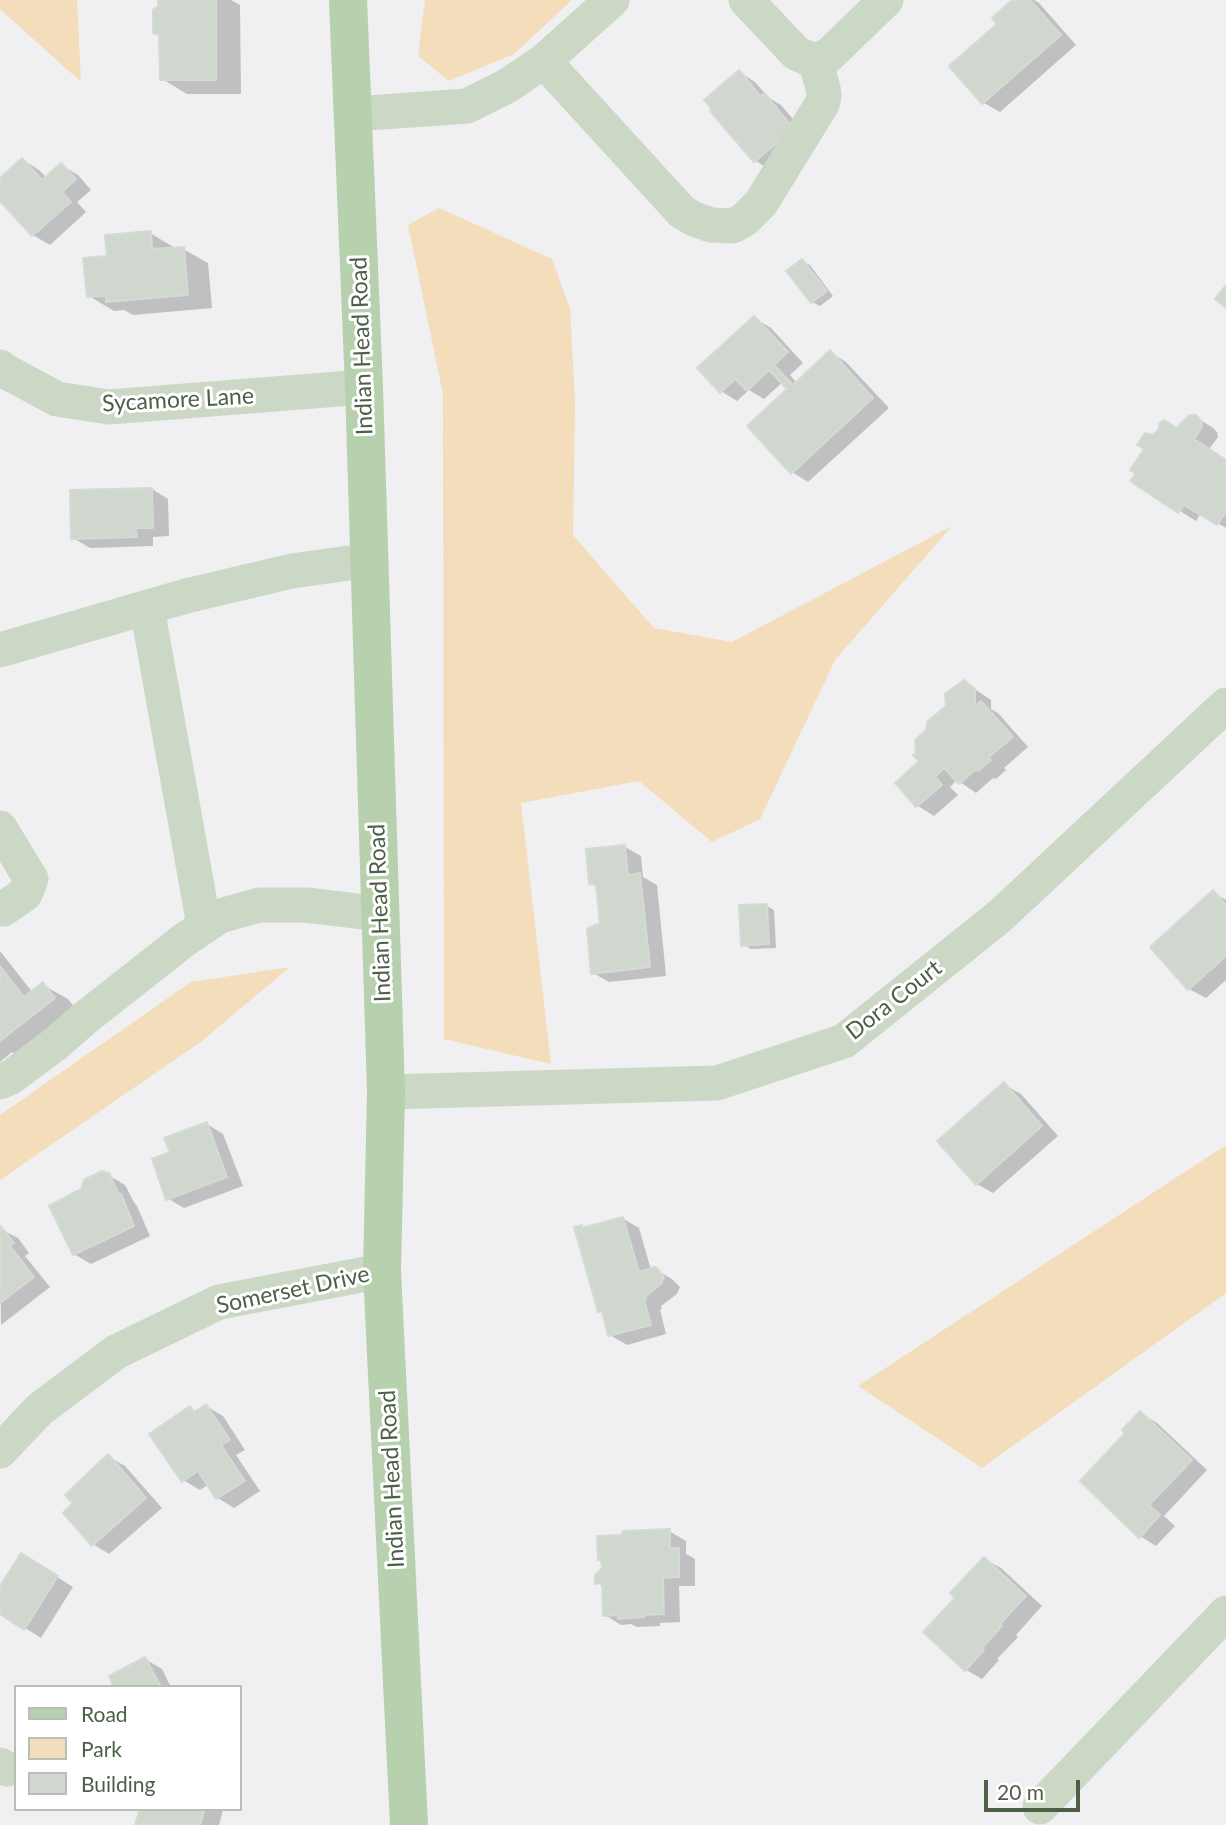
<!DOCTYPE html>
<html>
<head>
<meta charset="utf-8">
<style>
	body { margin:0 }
	#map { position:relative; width:1226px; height:1825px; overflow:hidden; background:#f0eff2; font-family:Lato,sans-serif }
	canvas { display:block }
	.legend { position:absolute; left:14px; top:1685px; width:228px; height:126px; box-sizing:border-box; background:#fff; border:2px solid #b8bfb5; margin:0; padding:9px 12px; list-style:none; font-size:21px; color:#4d5f46 }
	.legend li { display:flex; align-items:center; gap:14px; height:35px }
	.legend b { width:35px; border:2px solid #b8bfb5 }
	.scale { position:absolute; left:984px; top:1780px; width:96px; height:32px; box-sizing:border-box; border:4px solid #4d5f46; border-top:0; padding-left:9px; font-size:21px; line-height:24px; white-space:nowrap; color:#4d5f46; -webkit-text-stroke:5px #fff; paint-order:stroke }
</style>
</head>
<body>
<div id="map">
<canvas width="1226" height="1825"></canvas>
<ul class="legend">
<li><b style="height:9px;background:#b7d0ad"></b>Road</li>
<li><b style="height:19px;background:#f3ddbb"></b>Park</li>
<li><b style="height:19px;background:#d0d7ce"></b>Building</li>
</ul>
<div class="scale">20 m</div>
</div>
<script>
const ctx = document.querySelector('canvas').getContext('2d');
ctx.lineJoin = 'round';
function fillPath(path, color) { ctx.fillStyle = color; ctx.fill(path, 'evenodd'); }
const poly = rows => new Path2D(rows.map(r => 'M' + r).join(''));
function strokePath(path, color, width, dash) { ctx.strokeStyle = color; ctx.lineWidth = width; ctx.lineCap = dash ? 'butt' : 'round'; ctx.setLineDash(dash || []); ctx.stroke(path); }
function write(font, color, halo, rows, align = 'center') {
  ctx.font = font + ' Lato,sans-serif'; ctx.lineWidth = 6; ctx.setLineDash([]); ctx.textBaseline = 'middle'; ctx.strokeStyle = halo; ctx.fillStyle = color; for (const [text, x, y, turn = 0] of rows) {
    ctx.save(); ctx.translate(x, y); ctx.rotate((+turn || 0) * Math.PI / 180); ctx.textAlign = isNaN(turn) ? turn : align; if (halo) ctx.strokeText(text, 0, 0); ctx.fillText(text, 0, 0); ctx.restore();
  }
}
const green = poly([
	[0,0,77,0,81,82,0,9],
	[425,0,572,0,514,54,449,81,418,56],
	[439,208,552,259,570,309,575,403,573,535,654,628,732,642,952,526,835,660,760,819,712,842,639,781,521,803,551,1064,444,1039,443,394,408,225],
	[290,967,202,1041,0,1180,0,1115,191,982],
	[1226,1145,1226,1293,982,1468,858,1386]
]);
const shadow = poly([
	[160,0,231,0,240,5,241,94,187,94,162,79],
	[1015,0,1034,0,1039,3,1076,45,1000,112,984,103,952,67,999,24],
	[739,72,755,82,769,98,781,105,810,139,772,171,756,161,712,111],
	[23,160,39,170,47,178,61,165,78,175,91,190,77,202,86,212,50,245,33,235,0,198,0,180],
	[150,233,175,248,183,249,208,263,212,308,133,315,124,310,114,311,89,296,109,258],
	[802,261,810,265,833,296,820,306,812,302],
	[754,318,771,328,803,363,790,375,797,383,830,352,846,362,889,408,808,482,792,472,790,389,783,382,764,399,749,390,737,401,721,391],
	[1195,417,1212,427,1217,432,1218,437,1209,449,1226,461,1226,528,1201,513,1196,521,1132,481,1138,474,1154,437,1178,430],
	[152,489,168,499,169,536,153,537,153,546,90,548,73,538],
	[964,682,991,700,991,709,998,713,1028,747,1004,768,1006,770,996,779,993,778,976,793,957,780,950,787,958,795,934,816,918,806,897,783,921,762,947,707],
	[625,847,641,856,643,877,657,885,666,976,609,982,593,973,602,924,598,887,591,883],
	[1213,892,1226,900,1226,980,1206,998,1189,989],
	[767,906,774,910,776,948,751,949,743,945],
	[0,951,33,993,43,985,68,999,79,1013,22,1058,12,1052,0,1062],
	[1005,1085,1021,1094,1058,1136,993,1193,977,1184],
	[207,1124,223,1134,243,1186,184,1208,167,1198,172,1153],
	[108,1175,125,1185,135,1204,137,1206,150,1236,91,1264,74,1254],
	[622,1218,639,1228,651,1270,655,1269,672,1279,680,1287,677,1294,661,1306,662,1309,660,1309,666,1334,627,1345,610,1335,604,1314,599,1311,582,1227,585,1229],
	[0,1229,18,1238,29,1253,25,1256,50,1287,1,1325],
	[206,1406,223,1416,245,1450,236,1455,260,1491,234,1508,218,1498,209,1484,200,1490,183,1480,190,1408,197,1412],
	[1140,1413,1157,1423,1207,1470,1164,1516,1175,1526,1156,1546,1140,1536,1128,1433],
	[109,1457,125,1466,162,1508,109,1554,93,1544],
	[669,1531,686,1541,686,1554,695,1559,695,1586,679,1586,680,1622,660,1623,660,1626,637,1627,631,1624,621,1625,605,1615,603,1587,597,1582,604,1569,603,1561,600,1559],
	[984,1559,1001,1568,1042,1606,1016,1635,1018,1637,997,1659,999,1660,982,1679,966,1670,957,1598],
	[38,1565,73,1587,41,1638,0,1612,0,1589],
	[145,1659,162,1669,171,1687,116,1687],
	[142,1809,223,1809,223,1810,219,1825,137,1825]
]);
const building = poly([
	[158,0,216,0,216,80,160,80,159,35,153,33,153,10,158,6,158,0],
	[1012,0,1030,0,1061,35,982,104,949,66,997,24,992,18,1012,0],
	[739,70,760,96,764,93,794,129,754,162,710,111,712,109,704,100,739,70],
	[22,158,42,180,61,163,76,179,62,192,71,202,32,236,0,201,0,178,22,158],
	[151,231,152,249,184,247,188,295,106,302,106,296,87,297,83,258,107,256,105,235,151,231],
	[802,259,827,291,811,303,786,271,802,259],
	[1226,285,1226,308,1215,299,1226,285],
	[754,316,788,352,774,365,793,385,830,350,873,398,791,474,747,426,787,389,769,370,747,391,735,379,720,393,697,368,754,316],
	[1192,415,1196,415,1201,421,1202,427,1194,439,1226,460,1226,512,1217,525,1184,505,1178,513,1130,481,1136,474,1130,470,1144,449,1137,445,1145,433,1153,435,1159,429,1159,424,1164,420,1177,428,1188,416,1192,415],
	[152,488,153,528,136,528,137,537,71,539,70,490,152,488],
	[964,680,975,689,975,706,981,701,1013,737,989,757,991,760,978,771,976,769,959,784,944,768,935,777,942,785,916,807,895,783,919,761,913,755,916,753,915,740,926,730,927,722,946,706,945,694,964,680],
	[625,845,628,875,640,873,650,967,591,974,587,929,600,923,596,885,589,884,586,849,625,845],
	[1213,890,1226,905,1226,956,1188,990,1150,947,1213,890],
	[767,904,769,944,741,946,739,905,767,904],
	[0,966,24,997,43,982,55,998,0,1041,0,966],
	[1004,1082,1042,1126,976,1185,937,1141,1004,1082],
	[207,1122,227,1177,166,1200,152,1159,170,1152,164,1138,207,1122],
	[102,1171,109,1173,119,1195,121,1194,134,1226,73,1255,49,1206,81,1189,84,1180,102,1171],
	[623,1217,639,1272,655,1267,658,1269,664,1277,661,1284,645,1297,646,1300,644,1300,651,1325,608,1336,602,1311,598,1312,574,1227,582,1225,582,1228,623,1217],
	[1,1226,14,1243,10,1246,34,1277,0,1303,1,1226],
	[206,1404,230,1440,221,1445,245,1481,216,1499,198,1471,182,1482,149,1434,190,1406,194,1412,206,1404],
	[1140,1411,1192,1460,1149,1505,1160,1515,1139,1538,1080,1481,1125,1433,1122,1430,1140,1411],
	[108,1454,146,1498,92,1546,63,1513,73,1503,65,1495,108,1454],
	[670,1529,670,1548,679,1548,679,1577,663,1578,664,1614,644,1615,644,1617,618,1619,618,1615,603,1616,602,1583,595,1584,595,1575,602,1568,601,1560,598,1560,597,1536,622,1535,623,1531,670,1529],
	[21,1553,58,1576,24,1630,0,1614,0,1586,21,1553],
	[984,1557,1026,1596,1000,1624,1002,1626,982,1648,984,1650,965,1671,923,1632,955,1598,950,1593,984,1557],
	[145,1657,161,1687,114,1687,109,1676,145,1657],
	[140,1809,205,1809,200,1825,135,1825,140,1809]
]);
const minor = poly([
	[746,0,796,53,807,58,815,60,828,56,886,0],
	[544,61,682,212,694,219,711,225,733,226,745,219,761,203,822,104,824,96,823,88,815,60],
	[354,114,467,106,507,86,544,61,612,0],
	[0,367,5,371,57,399,109,407,364,387],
	[147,608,204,925],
	[0,650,186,596,292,571,370,560],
	[0,828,31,879,25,894,3,909,0,908],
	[0,1082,11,1077,54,1045,85,1018,184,940,220,916,259,905,306,905,381,914],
	[386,1092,717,1083,844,1041,1000,916,1226,705],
	[0,1451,40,1409,116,1352,219,1302,382,1271],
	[0,1765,7,1769],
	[1040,1807,1226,1613]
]);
const major = poly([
	[348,0,364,387,386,1092,382,1271,409,1825]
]);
const streetNames = [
	["Indian Head Road",362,346,-92],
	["Sycamore Lane",178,400,-3],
	["Indian Head Road",380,913,-92],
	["Dora Court",894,1000,-38],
	["Somerset Drive",293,1290,-12],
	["Indian Head Road",392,1479,-93]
];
fillPath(green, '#f3ddbb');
fillPath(shadow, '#0003');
fillPath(building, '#d0d7ce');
strokePath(building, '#d3dbd3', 2);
strokePath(minor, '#cbd8c5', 35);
strokePath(major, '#b7d0ad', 38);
write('23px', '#4d5f46', '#fff', streetNames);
</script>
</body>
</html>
